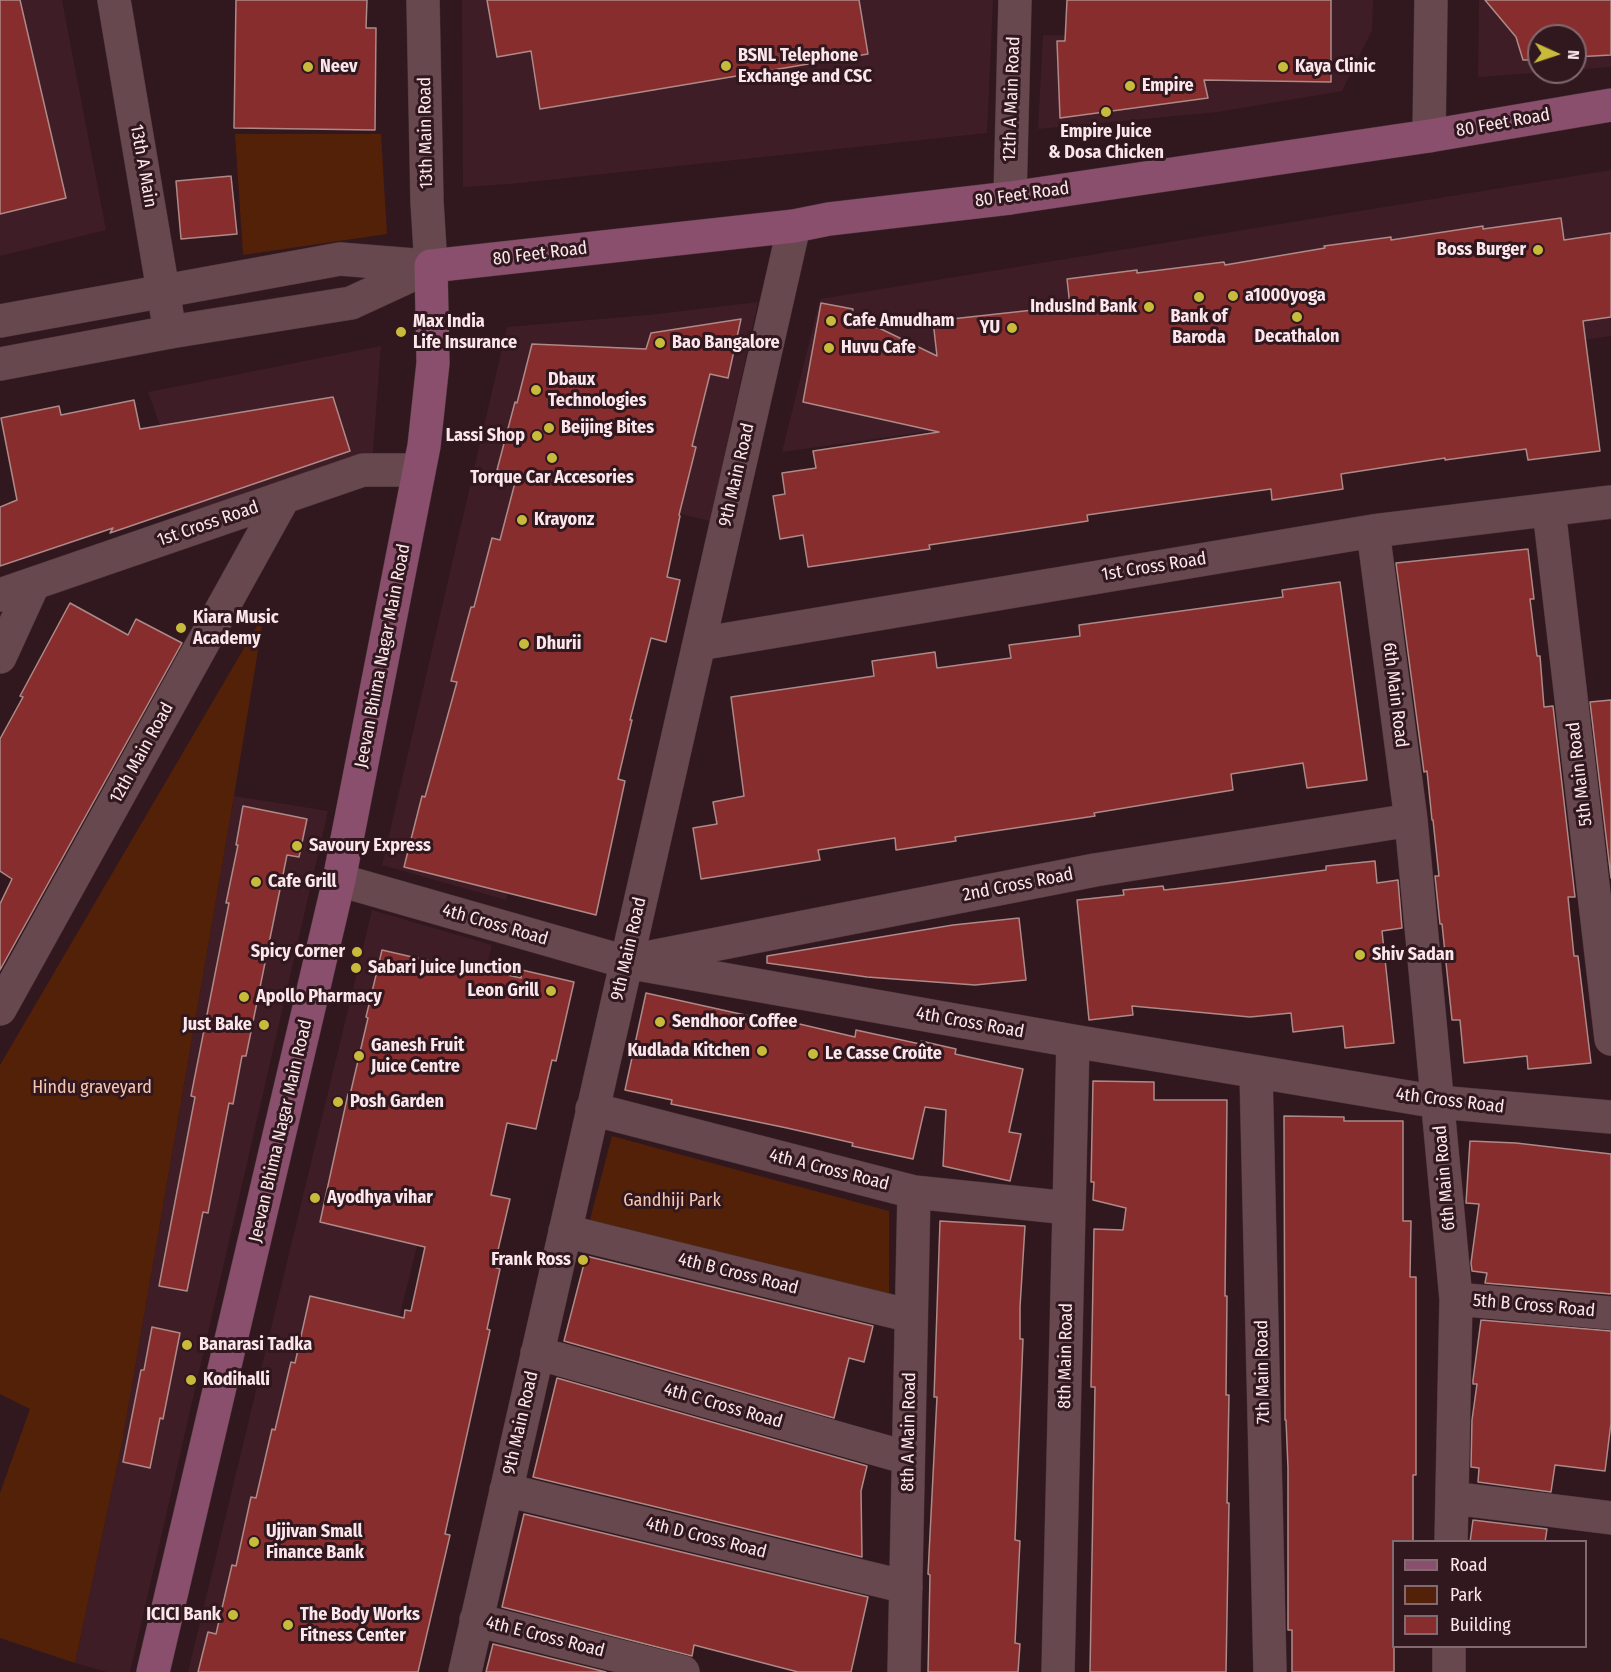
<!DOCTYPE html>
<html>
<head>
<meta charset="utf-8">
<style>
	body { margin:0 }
	#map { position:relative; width:1611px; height:1672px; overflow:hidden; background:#31171e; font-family:"Fira Sans Condensed",sans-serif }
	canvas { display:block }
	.legend { position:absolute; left:1392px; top:1540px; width:195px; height:108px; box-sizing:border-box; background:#31171e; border:2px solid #826a70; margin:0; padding:8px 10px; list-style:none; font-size:18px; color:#fbe7eb }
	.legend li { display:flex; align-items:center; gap:12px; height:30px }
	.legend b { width:30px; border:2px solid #826a70 }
	.north { position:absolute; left:1527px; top:24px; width:60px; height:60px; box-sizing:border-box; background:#31171e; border:2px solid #826a70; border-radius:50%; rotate:93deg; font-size:16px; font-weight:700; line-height:24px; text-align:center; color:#fbe7eb }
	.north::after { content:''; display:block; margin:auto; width:21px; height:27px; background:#c8bb3b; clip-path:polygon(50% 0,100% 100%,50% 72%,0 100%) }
</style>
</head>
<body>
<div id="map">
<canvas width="1611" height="1672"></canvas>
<ul class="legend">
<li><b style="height:8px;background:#8a4f6c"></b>Road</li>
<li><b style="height:16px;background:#532108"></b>Park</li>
<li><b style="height:16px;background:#882d2d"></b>Building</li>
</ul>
<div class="north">N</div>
</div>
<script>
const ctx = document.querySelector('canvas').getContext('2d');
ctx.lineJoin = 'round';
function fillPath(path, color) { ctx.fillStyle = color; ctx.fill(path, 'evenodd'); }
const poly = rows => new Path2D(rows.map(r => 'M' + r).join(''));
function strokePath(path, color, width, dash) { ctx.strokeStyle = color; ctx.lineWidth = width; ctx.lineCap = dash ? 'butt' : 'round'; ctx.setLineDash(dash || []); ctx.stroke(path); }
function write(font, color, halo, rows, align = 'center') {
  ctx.font = font + ' "Fira Sans Condensed",sans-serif'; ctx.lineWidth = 6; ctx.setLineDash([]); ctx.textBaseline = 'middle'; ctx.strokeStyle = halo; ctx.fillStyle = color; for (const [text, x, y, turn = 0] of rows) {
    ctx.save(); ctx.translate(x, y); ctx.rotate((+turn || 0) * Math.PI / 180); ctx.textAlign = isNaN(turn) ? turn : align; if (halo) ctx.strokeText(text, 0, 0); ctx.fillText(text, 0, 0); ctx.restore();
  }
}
const built = poly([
	[0,0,62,0,106,230,0,256],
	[462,0,993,0,987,133,510,184,463,187],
	[1222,0,1373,0,1372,30,1342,91,1218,112,1038,129,1043,35,1221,39],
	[1479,0,1611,0,1611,67,1575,70,1575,36,1539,36,1539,72,1548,72,1478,77],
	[1611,170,1611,336,782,452,820,299],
	[758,302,710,521,605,496,506,900,382,865,507,327,648,315],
	[381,346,372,462,192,515,148,392],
	[234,796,328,811,130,1672,107,1672,75,1663,122,1443],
	[372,910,492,945,311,1672,188,1672]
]);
const green = poly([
	[235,134,381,134,387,234,243,255],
	[264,614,234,796,122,1443,75,1663,0,1638,0,1493,30,1409,0,1394,0,1065],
	[612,1136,889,1211,889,1305,588,1227]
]);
const building = poly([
	[0,0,20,0,66,198,0,214,0,0],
	[236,0,367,0,366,28,376,28,375,130,234,128,236,0],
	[487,0,859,0,868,54,540,109,531,51,497,57,487,0],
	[1067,0,1331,0,1331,82,1204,80,1208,98,1060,118,1057,41,1065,41,1067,0],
	[1485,0,1611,0,1611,55,1575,57,1575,36,1539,36,1539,60,1523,60,1516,37,1485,0],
	[231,176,237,234,181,239,176,181,231,176],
	[1561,218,1564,240,1611,233,1611,317,1583,321,1600,451,1528,460,1526,449,1445,460,1445,458,1341,474,1343,489,1272,500,1271,489,1185,501,1087,515,1088,521,929,545,930,549,808,567,803,535,780,539,773,496,785,494,782,473,816,468,813,451,939,432,803,402,821,303,853,309,850,323,879,328,937,356,933,321,1070,306,1067,279,1137,270,1137,273,1224,262,1225,265,1325,248,1324,246,1391,237,1391,240,1483,226,1483,229,1561,218],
	[741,319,728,378,710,374,692,446,696,447,679,515,680,516,667,577,680,580,666,642,651,638,630,720,632,720,618,779,625,781,596,915,404,867,422,796,425,797,457,682,451,681,471,607,474,607,492,538,500,540,517,475,497,470,515,402,517,403,532,344,646,349,651,333,741,319],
	[333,397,350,451,110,533,113,528,0,566,0,507,17,500,1,418,59,406,61,415,134,400,140,429,333,397],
	[1528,549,1534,599,1530,599,1537,656,1540,656,1544,707,1553,706,1575,897,1568,897,1574,956,1578,956,1591,1063,1528,1069,1527,1056,1464,1063,1460,1020,1452,1020,1442,924,1440,924,1435,876,1439,876,1433,820,1432,820,1427,771,1424,772,1396,563,1528,549],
	[1340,582,1367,780,1307,788,1303,763,1231,774,1233,790,1094,813,1095,816,955,837,956,841,896,850,895,838,818,850,820,860,701,879,693,828,717,824,713,802,744,796,731,697,874,676,872,661,935,652,937,668,1011,658,1009,645,1080,636,1079,625,1283,597,1282,590,1340,582],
	[70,603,128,635,136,619,182,643,0,970,0,904,12,879,0,871,0,739,23,697,20,696,70,603],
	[1611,700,1611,878,1590,702,1611,700],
	[243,806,307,819,299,857,287,855,246,1056,242,1056,233,1104,229,1103,208,1213,203,1212,187,1291,159,1286,195,1097,191,1096,229,903,226,903,238,845,236,845,243,806],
	[1375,861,1377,883,1398,880,1402,928,1382,931,1394,1043,1345,1048,1343,1026,1293,1032,1291,1013,1250,1017,1132,1006,1133,1015,1089,1020,1077,900,1124,895,1123,890,1163,886,1164,890,1226,883,1326,870,1326,866,1375,861],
	[1019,918,1026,980,975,985,867,977,767,963,767,956,953,925,1019,918],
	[382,950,460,968,461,965,521,978,522,970,574,982,556,1061,552,1060,536,1129,507,1123,491,1195,510,1199,494,1267,500,1269,487,1329,490,1330,445,1534,450,1535,418,1672,198,1672,208,1632,216,1634,232,1565,236,1566,251,1497,256,1498,272,1429,275,1430,291,1362,295,1363,310,1296,404,1318,405,1310,411,1311,425,1247,320,1222,348,1094,350,1095,368,1018,366,1017,382,950],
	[646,993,790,1025,791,1022,855,1037,856,1030,920,1044,921,1041,956,1049,955,1054,1023,1069,1009,1132,1021,1134,1010,1181,943,1166,946,1110,925,1107,913,1159,852,1146,853,1143,787,1128,671,1104,672,1100,625,1090,646,993],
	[1093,1081,1154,1082,1154,1100,1227,1100,1225,1296,1227,1296,1226,1395,1229,1395,1227,1503,1229,1503,1226,1672,1090,1672,1095,1387,1091,1387,1094,1229,1123,1230,1126,1208,1093,1200,1094,1182,1091,1182,1093,1081],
	[1284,1116,1344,1117,1344,1121,1403,1121,1403,1221,1411,1221,1410,1277,1416,1277,1416,1475,1413,1475,1413,1542,1394,1542,1394,1672,1292,1672,1292,1630,1288,1630,1288,1468,1286,1420,1285,1420,1284,1116],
	[1470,1141,1516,1143,1611,1154,1611,1294,1485,1283,1487,1273,1472,1271,1471,1263,1479,1204,1466,1203,1470,1141],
	[940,1221,1025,1226,1020,1307,1020,1339,1023,1339,1015,1540,1020,1541,1015,1643,1020,1644,1018,1672,928,1672,930,1575,928,1574,937,1397,934,1397,940,1221],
	[586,1256,873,1326,864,1362,849,1358,834,1418,564,1341,586,1256],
	[1481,1320,1611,1331,1611,1423,1605,1471,1555,1465,1551,1492,1478,1482,1479,1468,1471,1467,1472,1420,1477,1384,1473,1384,1473,1380,1481,1320],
	[152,1327,180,1333,163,1419,160,1418,150,1468,123,1462,141,1370,144,1370,152,1327],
	[557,1378,867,1466,861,1491,862,1557,533,1477,557,1378],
	[524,1514,868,1597,851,1672,798,1672,694,1645,692,1656,502,1607,524,1514],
	[1473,1520,1547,1529,1545,1542,1470,1542,1473,1520],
	[493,1644,606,1672,486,1672,493,1644]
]);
const minor = poly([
	[114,0,170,332],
	[1010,198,1015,0],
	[1549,510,1611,1039],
	[1373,531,1411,820,1456,1299,1451,1542],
	[0,595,363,470,419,470],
	[699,644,1373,531,1611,502],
	[0,657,33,585],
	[339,880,626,962,1073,1041,1438,1102,1611,1117],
	[646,958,1095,870,1411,820],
	[0,1009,284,497],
	[1256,1072,1270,1672],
	[592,1109,914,1192,1069,1208],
	[565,1231,911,1316],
	[1456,1299,1611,1313],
	[537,1353,908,1458],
	[506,1490,906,1587],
	[1452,1498,1611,1518],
	[476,1620,683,1672],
	[465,1672,794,226],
	[904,1672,914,1192],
	[1058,1672,1073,1041],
	[1449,1672,1449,1646]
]);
const tertiary = poly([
	[423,0,427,202,431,266],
	[1429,136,1431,0],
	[0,321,340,259,427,266],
	[0,364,170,332,351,303,431,266]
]);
const secondary = poly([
	[153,1672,339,880,424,446,433,363,431,266,794,226,829,219,1010,198,1429,136,1611,105]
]);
const markers = [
	[726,66,6,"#c8bb3b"],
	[308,67,6,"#c8bb3b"],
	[1283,67,6,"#c8bb3b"],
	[1130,86,6,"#c8bb3b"],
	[1106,112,6,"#c8bb3b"],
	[1538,250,6,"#c8bb3b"],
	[1233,296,6,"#c8bb3b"],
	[1199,297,6,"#c8bb3b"],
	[1149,307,6,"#c8bb3b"],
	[1297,317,6,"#c8bb3b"],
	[831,321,6,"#c8bb3b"],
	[1012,328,6,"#c8bb3b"],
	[401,332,6,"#c8bb3b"],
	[660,343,6,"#c8bb3b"],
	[829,348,6,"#c8bb3b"],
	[536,390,6,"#c8bb3b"],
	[549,428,6,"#c8bb3b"],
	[537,436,6,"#c8bb3b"],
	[552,458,6,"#c8bb3b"],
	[522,520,6,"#c8bb3b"],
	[181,628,6,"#c8bb3b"],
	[524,644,6,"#c8bb3b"],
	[297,846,6,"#c8bb3b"],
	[256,882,6,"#c8bb3b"],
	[357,952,6,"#c8bb3b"],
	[1360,955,6,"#c8bb3b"],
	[356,968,6,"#c8bb3b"],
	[551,991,6,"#c8bb3b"],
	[244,997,6,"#c8bb3b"],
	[660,1022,6,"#c8bb3b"],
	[264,1025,6,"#c8bb3b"],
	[762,1051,6,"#c8bb3b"],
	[813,1054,6,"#c8bb3b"],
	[359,1056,6,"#c8bb3b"],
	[338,1102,6,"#c8bb3b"],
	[315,1198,6,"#c8bb3b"],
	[583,1260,6,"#c8bb3b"],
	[187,1345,6,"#c8bb3b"],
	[191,1380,6,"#c8bb3b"],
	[254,1542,6,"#c8bb3b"],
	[233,1615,6,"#c8bb3b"],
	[288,1625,6,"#c8bb3b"]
];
const poiNames = [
	["BSNL Telephone",738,56],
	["Exchange and CSC",738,77],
	["Neev",320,67],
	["Kaya Clinic",1295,67],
	["Empire",1142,86],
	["Empire Juice",1106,132,"center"],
	["& Dosa Chicken",1106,153,"center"],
	["Boss Burger",1526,250,"right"],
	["a1000yoga",1245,296],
	["IndusInd Bank",1137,307,"right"],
	["Bank of",1199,317,"center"],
	["Baroda",1199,338,"center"],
	["Cafe Amudham",843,321],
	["Max India",413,322],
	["Life Insurance",413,343],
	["YU",1000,328,"right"],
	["Decathalon",1297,337,"center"],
	["Bao Bangalore",672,343],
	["Huvu Cafe",841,348],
	["Dbaux",548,380],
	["Technologies",548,401],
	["Beijing Bites",561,428],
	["Lassi Shop",525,436,"right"],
	["Torque Car Accesories",552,478,"center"],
	["Krayonz",534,520],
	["Kiara Music",193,618],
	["Academy",193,639],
	["Dhurii",536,644],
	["Savoury Express",309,846],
	["Cafe Grill",268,882],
	["Spicy Corner",345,952,"right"],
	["Shiv Sadan",1372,955],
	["Sabari Juice Junction",368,968],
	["Leon Grill",539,991,"right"],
	["Apollo Pharmacy",256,997],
	["Sendhoor Coffee",672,1022],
	["Just Bake",252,1025,"right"],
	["Ganesh Fruit",371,1046],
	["Juice Centre",371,1067],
	["Kudlada Kitchen",750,1051,"right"],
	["Le Casse Croûte",825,1054],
	["Posh Garden",350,1102],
	["Ayodhya vihar",327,1198],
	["Frank Ross",571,1260,"right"],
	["Banarasi Tadka",199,1345],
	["Kodihalli",203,1380],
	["Ujjivan Small",266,1532],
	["Finance Bank",266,1553],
	["ICICI Bank",221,1615,"right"],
	["The Body Works",300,1615],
	["Fitness Center",300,1636]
];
const streetNames = [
	["12th A Main Road",1012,99,-88],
	["80 Feet Road",1503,123,-10],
	["13th Main Road",426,133,-91],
	["13th A Main",143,166,80],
	["80 Feet Road",1022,195,-8],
	["80 Feet Road",540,254,-7],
	["9th Main Road",737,475,-77],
	["1st Cross Road",208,524,-19],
	["1st Cross Road",1154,567,-9],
	["Jeevan Bhima Nagar Main Road",383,656,-79],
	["6th Main Road",1395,695,83],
	["12th Main Road",142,753,-61],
	["5th Main Road",1580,774,-97],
	["2nd Cross Road",1018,885,-11],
	["4th Cross Road",495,925,16],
	["9th Main Road",629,949,-77],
	["4th Cross Road",970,1023,10],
	["4th Cross Road",1450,1101,7],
	["Jeevan Bhima Nagar Main Road",281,1131,-77],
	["4th A Cross Road",829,1170,14],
	["6th Main Road",1445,1178,-95],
	["4th B Cross Road",738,1274,14],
	["5th B Cross Road",1534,1306,5],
	["8th Main Road",1066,1356,-89],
	["7th Main Road",1263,1372,-91],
	["4th C Cross Road",723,1406,16],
	["9th Main Road",521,1423,-77],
	["8th A Main Road",909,1432,-89],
	["4th D Cross Road",706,1538,14],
	["4th E Cross Road",545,1637,14]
];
const parkNames = [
	["Hindu graveyard",92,1088],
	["Gandhiji Park",672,1201]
];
fillPath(built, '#3f1d26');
fillPath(green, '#532108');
fillPath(building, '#882d2d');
strokePath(building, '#ad8a88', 1.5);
strokePath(minor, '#4a353a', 34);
strokePath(tertiary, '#4a353a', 34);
strokePath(secondary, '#4a353a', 34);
strokePath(minor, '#67484f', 33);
strokePath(tertiary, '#67484f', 33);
strokePath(secondary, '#8a4f6c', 33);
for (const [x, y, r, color] of markers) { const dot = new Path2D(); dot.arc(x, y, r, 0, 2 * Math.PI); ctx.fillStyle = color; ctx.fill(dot); strokePath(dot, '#31171e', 2); }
write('bold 18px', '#fbe7eb', '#31171e', poiNames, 'left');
write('18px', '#fbe7eb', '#31171e', streetNames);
write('18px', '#f7c7b2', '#31171e', parkNames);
</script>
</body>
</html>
